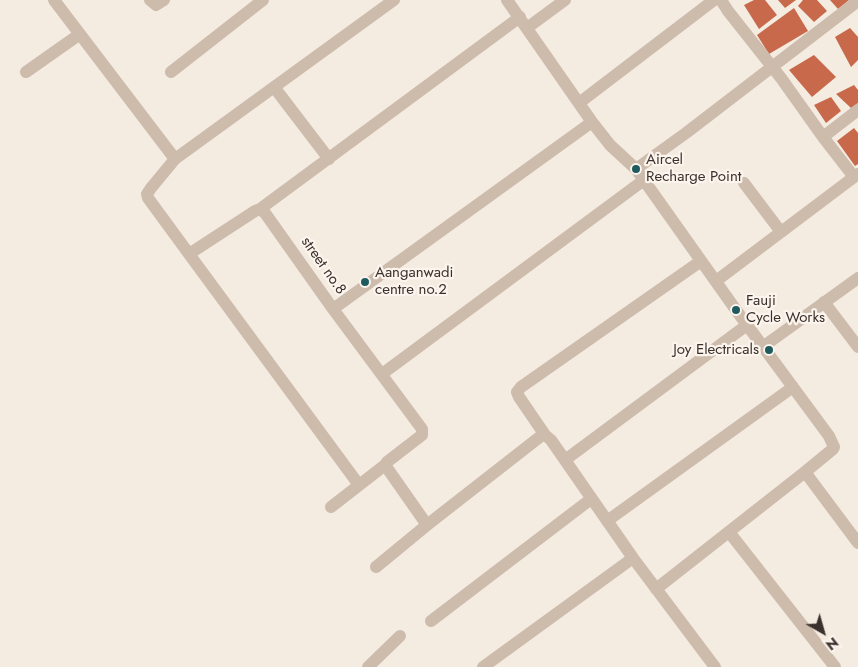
<!DOCTYPE html>
<html>
<head>
<meta charset="utf-8">
<style>
	body { margin:0 }
	#map { position:relative; width:858px; height:667px; overflow:hidden; background:#f4ebe1; font-family:Jost,sans-serif }
	canvas { display:block }
	.north { position:absolute; left:798px; top:607px; width:50px; height:50px; -webkit-text-stroke:4px #fbf5ee; paint-order:stroke; rotate:142deg; font-size:14px; font-weight:700; line-height:20px; text-align:center; color:#3b302b }
	.north::after { content:''; display:block; margin:auto; width:18px; height:22px; background:#3b302b; clip-path:polygon(50% 0,100% 100%,50% 72%,0 100%) }
</style>
</head>
<body>
<div id="map">
<canvas width="858" height="667"></canvas>
<div class="north">N</div>
</div>
<script>
const ctx = document.querySelector('canvas').getContext('2d');
ctx.lineJoin = 'round';
function fillPath(path, color) { ctx.fillStyle = color; ctx.fill(path, 'evenodd'); }
const poly = rows => new Path2D(rows.map(r => 'M' + r).join(''));
function strokePath(path, color, width, dash) { ctx.strokeStyle = color; ctx.lineWidth = width; ctx.lineCap = dash ? 'butt' : 'round'; ctx.setLineDash(dash || []); ctx.stroke(path); }
function write(font, color, halo, rows, align = 'center') {
  ctx.font = font + ' Jost,sans-serif'; ctx.lineWidth = 4.5; ctx.setLineDash([]); ctx.textBaseline = 'middle'; ctx.strokeStyle = halo; ctx.fillStyle = color; for (const [text, x, y, turn = 0] of rows) {
    ctx.save(); ctx.translate(x, y); ctx.rotate((+turn || 0) * Math.PI / 180); ctx.textAlign = isNaN(turn) ? turn : align; if (halo) ctx.strokeText(text, 0, 0); ctx.fillText(text, 0, 0); ctx.restore();
  }
}
const building = poly([
	[754,0,765,0,777,15,759,29,744,5],
	[778,0,796,0,785,8],
	[803,0,817,0,827,11,814,22,798,6],
	[830,0,849,0,838,9],
	[794,8,808,31,769,54,757,35],
	[850,28,858,37,858,60,851,67,835,37],
	[814,55,836,77,812,97,789,70],
	[854,85,858,90,858,103,851,108,836,94],
	[831,97,841,111,826,123,814,105],
	[854,128,858,133,858,164,855,166,837,141]
]);
const minor = poly([
	[54,0,175,159,151,188,147,194,148,198,189,254,255,211,260,209,265,213,333,309,592,122],
	[150,0,156,5,164,0],
	[507,0,592,122,610,145,636,169,736,310,829,436,834,447,833,449,805,472,858,543],
	[721,0,728,11,781,78,823,137,854,177,858,174],
	[527,28,565,0],
	[26,72,80,34],
	[171,72,263,0],
	[274,87,329,159],
	[579,103,714,0],
	[823,137,858,110],
	[175,159,394,0],
	[636,169,686,133,858,1],
	[744,183,781,232],
	[260,209,520,17],
	[189,254,359,485],
	[701,261,521,387,517,392,519,397,545,435,551,440,633,558,715,667],
	[716,281,854,177],
	[824,302,858,347],
	[333,309,422,429,422,435,387,462,385,465,427,525,376,567],
	[764,346,858,278],
	[382,374,644,180],
	[565,460,747,325],
	[331,507,385,465],
	[607,521,793,387],
	[427,525,541,436,545,435],
	[729,532,835,667],
	[656,589,805,472],
	[431,621,591,499],
	[368,667,400,636],
	[483,667,633,558]
]);
const markers = [
	[636,169,5,"#1f5a5e"],
	[365,282,5,"#1f5a5e"],
	[736,310,5,"#1f5a5e"],
	[769,350,5,"#1f5a5e"]
];
const poiNames = [
	["Aircel",646,160],
	["Recharge Point",646,177],
	["Aanganwadi",375,273],
	["centre no.2",375,290],
	["Fauji",746,301],
	["Cycle Works",746,318],
	["Joy Electricals",759,350,"right"]
];
const streetNames = [
	["street no.8",323,266,55]
];
fillPath(building, '#c8694b');
strokePath(minor, '#cdbbac', 12);
for (const [x, y, r, color] of markers) { const dot = new Path2D(); dot.arc(x, y, r, 0, 2 * Math.PI); ctx.fillStyle = color; ctx.fill(dot); strokePath(dot, '#fbf5ee', 2); }
write('15px', '#3b302b', '#fbf5ee', poiNames, 'left');
write('15px', '#3b302b', '#fbf5ee', streetNames);
</script>
</body>
</html>
